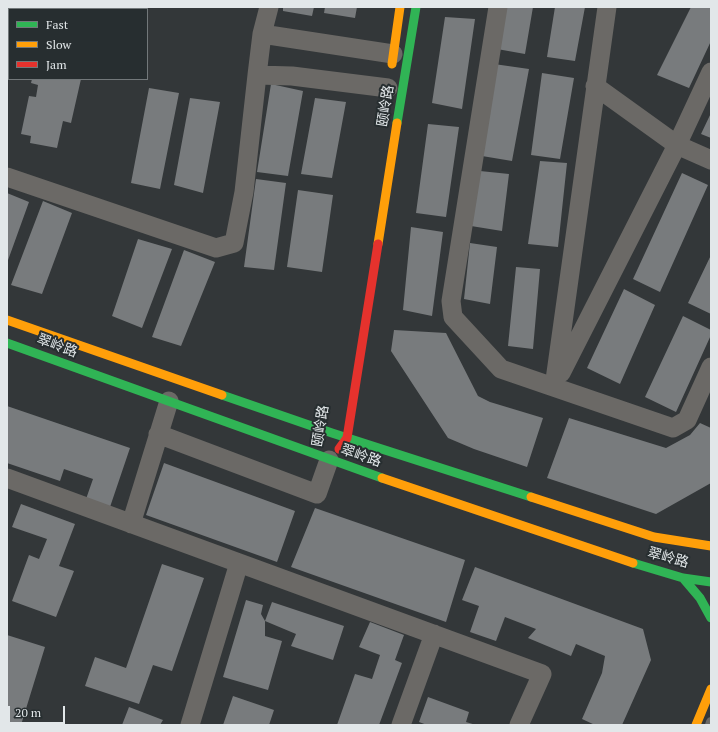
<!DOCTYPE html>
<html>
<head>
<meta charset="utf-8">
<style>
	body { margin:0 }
	#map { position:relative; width:718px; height:732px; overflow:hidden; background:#333739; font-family:"PT Serif",serif }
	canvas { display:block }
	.frame { position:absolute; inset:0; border:8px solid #e2e7e9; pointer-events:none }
	.legend { position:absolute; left:8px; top:8px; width:140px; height:72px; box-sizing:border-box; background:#272e30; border:1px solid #72787a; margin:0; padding:5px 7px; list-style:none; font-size:12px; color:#e2e7e9 }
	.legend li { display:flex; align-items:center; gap:8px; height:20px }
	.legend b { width:20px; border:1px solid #72787a }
	.scale { position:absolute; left:8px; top:706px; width:57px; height:18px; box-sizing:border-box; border:2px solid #e2e7e9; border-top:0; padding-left:5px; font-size:12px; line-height:14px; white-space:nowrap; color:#e2e7e9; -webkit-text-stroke:3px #272e30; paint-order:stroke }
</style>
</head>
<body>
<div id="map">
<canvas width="718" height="732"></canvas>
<div class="frame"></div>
<ul class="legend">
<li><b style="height:5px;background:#30b455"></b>Fast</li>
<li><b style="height:5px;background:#ff9f0a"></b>Slow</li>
<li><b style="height:5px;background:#e5322d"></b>Jam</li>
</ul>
<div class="scale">20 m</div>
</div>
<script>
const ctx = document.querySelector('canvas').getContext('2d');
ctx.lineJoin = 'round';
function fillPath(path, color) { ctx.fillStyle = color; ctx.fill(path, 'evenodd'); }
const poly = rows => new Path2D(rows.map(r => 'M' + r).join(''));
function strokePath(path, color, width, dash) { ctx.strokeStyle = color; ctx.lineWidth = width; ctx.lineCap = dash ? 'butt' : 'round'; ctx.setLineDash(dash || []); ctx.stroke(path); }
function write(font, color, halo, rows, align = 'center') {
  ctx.font = font + ' "PT Serif","Noto Sans SC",serif'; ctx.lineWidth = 4; ctx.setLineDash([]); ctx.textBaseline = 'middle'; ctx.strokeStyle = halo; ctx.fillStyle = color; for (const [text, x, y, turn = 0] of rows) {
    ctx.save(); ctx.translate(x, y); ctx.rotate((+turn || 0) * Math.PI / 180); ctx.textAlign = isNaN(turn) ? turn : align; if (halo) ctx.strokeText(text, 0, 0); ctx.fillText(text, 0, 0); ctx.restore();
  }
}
const building = poly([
	[53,7,105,7,104,9,52,9],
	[283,7,314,7,312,16,283,11],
	[325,7,357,7,355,18,324,13],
	[504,7,533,7,525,54,497,49],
	[555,7,585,7,575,61,547,57],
	[691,7,711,7,711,41,689,88,657,75],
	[445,17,475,19,462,109,432,103],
	[494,64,529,69,512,161,482,156],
	[542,73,574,78,560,159,531,155],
	[32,79,81,79,71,123,63,121,57,148,30,143,31,136,21,134,29,96,36,97,38,85,31,83],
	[271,84,303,91,288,176,257,172],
	[149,88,179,93,160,189,131,183],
	[190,98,220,102,203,193,174,185],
	[315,98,346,102,332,178,301,174],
	[711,113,711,138,701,134],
	[428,124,459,127,446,217,416,213],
	[540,161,567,163,558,247,528,244],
	[480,171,509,174,502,231,471,226],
	[682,173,708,185,660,292,633,279],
	[256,179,286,183,274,270,244,267],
	[298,190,333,195,322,272,287,267],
	[7,193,29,202,7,263],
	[43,201,72,213,42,294,11,285],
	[411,227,443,232,432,316,403,310],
	[138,239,172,249,142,328,112,316],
	[470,243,497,247,490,304,464,299],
	[184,250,215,262,181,346,152,337],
	[711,255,711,314,688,303],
	[516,267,540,269,533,349,508,346],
	[624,289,655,305,620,384,587,368],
	[683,316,711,330,711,335,676,412,645,397],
	[394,330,446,333,478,396,490,402,543,418,527,467,474,449,448,438,391,351],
	[7,406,130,448,110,507,86,499,93,479,64,469,60,481,7,463],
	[569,418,666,448,690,435,700,423,711,428,711,483,656,514,547,478],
	[164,463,295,511,277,562,146,515],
	[21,504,75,524,59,566,74,571,56,617,12,601,29,555,39,559,47,539,12,527],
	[315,508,465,560,446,622,291,567],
	[162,564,204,578,172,671,153,665,139,704,85,686,95,657,126,668],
	[475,567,643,629,651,660,622,725,595,725,582,719,602,673,605,656,576,644,571,656,528,638,536,629,505,617,496,641,470,632,479,606,462,600],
	[246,600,263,605,261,614,265,621,272,602,344,626,333,660,291,646,296,634,265,621,265,636,282,641,268,690,223,677],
	[370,622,404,635,395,660,402,663,379,725,337,725,355,674,372,679,380,655,359,647],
	[7,635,45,647,21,725,7,725],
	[233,696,274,710,269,725,223,725],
	[428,697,469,712,466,722,476,725,427,725,419,722],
	[129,707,163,720,160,725,122,725]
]);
const lane = poly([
	[710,725,711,722]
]);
const street = poly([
	[269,7,262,34,393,54],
	[498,7,451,301,453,317,501,369,673,428,687,420,711,367],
	[257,75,262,34],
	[595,86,677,145,711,160],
	[7,177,216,248,234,243,244,192,257,75,292,76,388,88],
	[561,373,677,145,711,72],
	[554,387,607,7],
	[158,434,317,494,329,460],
	[7,478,542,674,519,725],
	[131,524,169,401],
	[190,725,239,563],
	[401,725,434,634]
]);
const fast = poly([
	[397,123,416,7],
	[7,343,382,478],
	[222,395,332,433,531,497],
	[633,563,683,578,711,582],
	[683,578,700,598,711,618]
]);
const slow = poly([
	[392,64,400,7],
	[378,244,397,123],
	[7,320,222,395],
	[382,478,633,563],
	[531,497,654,537,711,546],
	[696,725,711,689]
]);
const jam = poly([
	[339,449,347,438,378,244]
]);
const streetNames = [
	["颐岭路",386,106,-81],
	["翠岭路",57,346,20],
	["颐岭路",321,426,-81],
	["翠岭路",361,456,19],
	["翠岭路",668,558,15]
];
fillPath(building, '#787b7d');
strokePath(lane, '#6b6966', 10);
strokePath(street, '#6b6966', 19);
strokePath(fast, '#30b455', 9);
strokePath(slow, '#ff9f0a', 9);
strokePath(jam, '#e5322d', 9);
write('14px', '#e2e7e9', '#272e30', streetNames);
</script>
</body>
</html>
